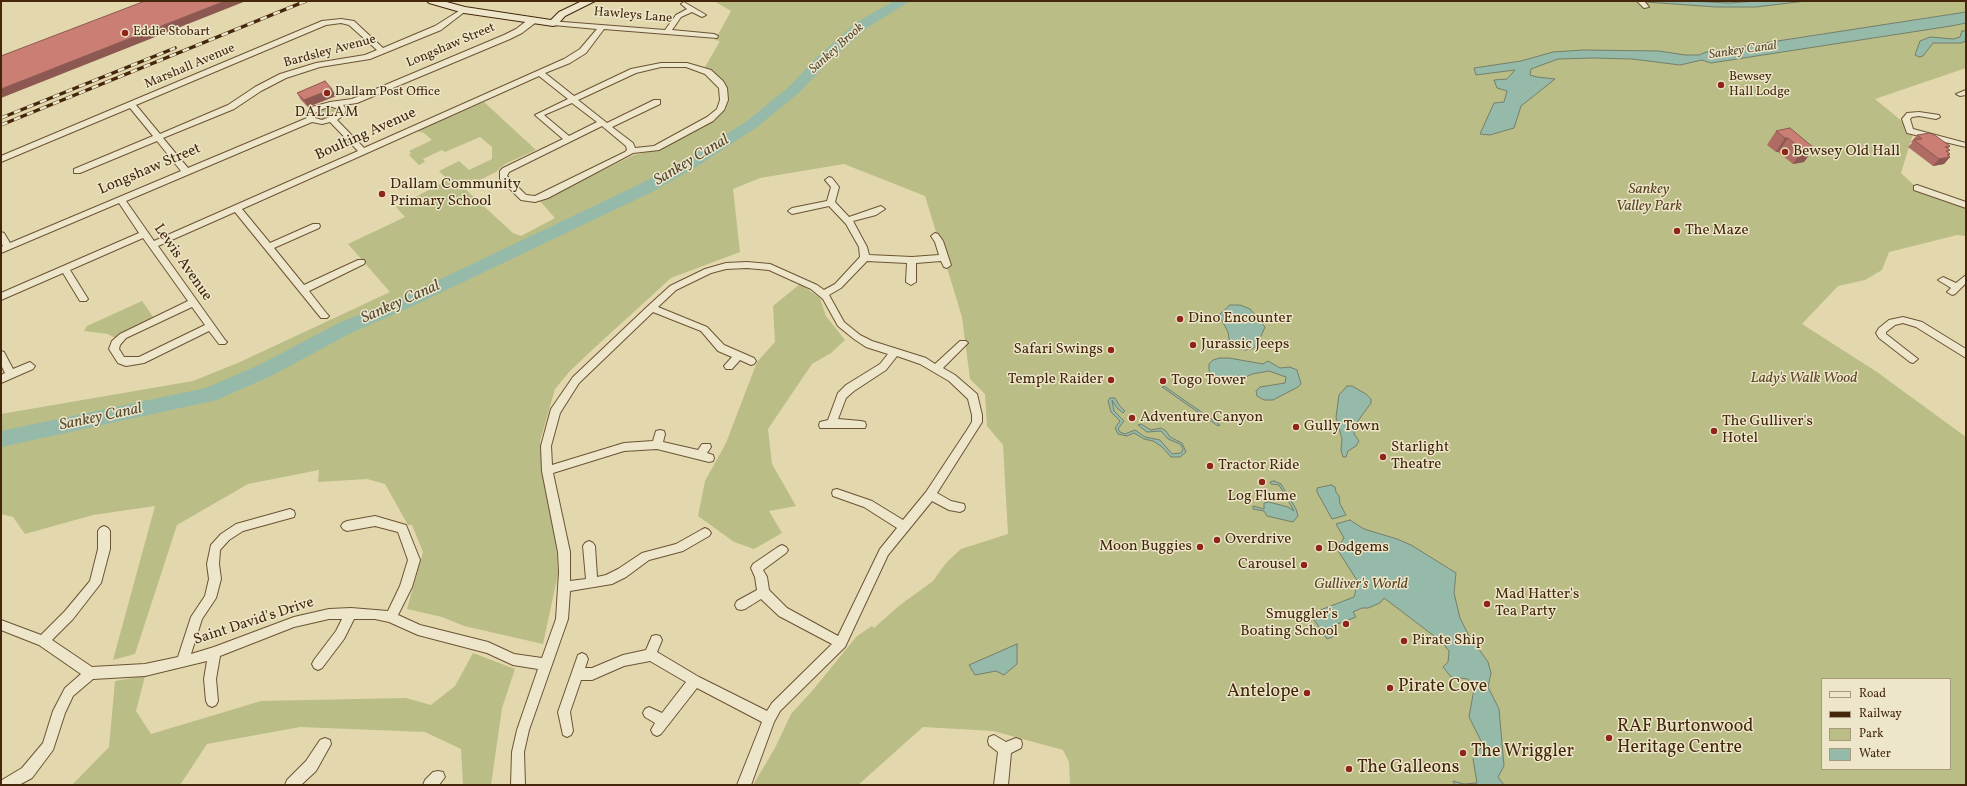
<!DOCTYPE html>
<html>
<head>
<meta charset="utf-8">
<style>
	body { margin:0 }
	#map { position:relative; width:1967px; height:786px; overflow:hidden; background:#e3d8ad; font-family:Vollkorn,serif }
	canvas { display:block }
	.frame { position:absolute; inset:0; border:2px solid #44270b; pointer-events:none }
	.legend { position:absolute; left:1821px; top:678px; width:130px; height:92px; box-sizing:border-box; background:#ede6ca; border:1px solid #a99a7e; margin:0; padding:5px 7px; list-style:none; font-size:12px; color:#44270b }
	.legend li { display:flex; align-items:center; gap:8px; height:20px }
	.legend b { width:20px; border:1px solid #a99a7e }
</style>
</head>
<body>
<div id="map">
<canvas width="1967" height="786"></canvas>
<div class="frame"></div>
<ul class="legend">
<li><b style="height:5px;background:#ede6ca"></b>Road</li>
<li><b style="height:5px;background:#44270b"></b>Railway</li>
<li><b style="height:11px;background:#babd86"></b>Park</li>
<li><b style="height:11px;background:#95baaa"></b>Water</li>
</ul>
</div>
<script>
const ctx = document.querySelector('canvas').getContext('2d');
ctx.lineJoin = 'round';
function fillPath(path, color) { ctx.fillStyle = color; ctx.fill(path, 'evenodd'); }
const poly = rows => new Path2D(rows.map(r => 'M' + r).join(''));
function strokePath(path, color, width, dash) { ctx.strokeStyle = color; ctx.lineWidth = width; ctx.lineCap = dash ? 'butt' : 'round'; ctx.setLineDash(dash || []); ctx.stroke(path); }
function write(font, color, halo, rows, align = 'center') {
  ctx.font = font + ' Vollkorn,serif'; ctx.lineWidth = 3; ctx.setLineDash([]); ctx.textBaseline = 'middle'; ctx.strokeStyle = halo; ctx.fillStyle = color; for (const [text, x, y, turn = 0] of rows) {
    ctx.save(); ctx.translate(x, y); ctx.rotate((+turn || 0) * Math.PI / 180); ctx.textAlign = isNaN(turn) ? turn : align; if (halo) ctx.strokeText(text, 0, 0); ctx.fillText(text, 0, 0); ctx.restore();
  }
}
const green = poly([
	[714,1,1966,1,1966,68,1875,99,1914,131,1901,173,1917,188,1966,208,1966,236,1957,235,1889,252,1882,270,1865,280,1838,286,1802,324,1877,372,1966,437,1966,785,1070,785,1069,762,1063,750,993,731,923,727,858,785,753,785,775,748,791,714,812,691,857,636,872,626,874,628,900,605,933,581,946,563,961,549,1008,534,1003,445,987,426,985,394,970,379,962,317,925,196,844,164,760,178,733,189,740,252,671,278,591,351,570,371,555,389,540,441,554,505,558,574,543,644,464,626,442,617,407,609,423,552,412,525,408,525,385,484,367,479,318,482,319,470,248,484,177,525,135,654,113,660,155,506,93,515,25,534,13,517,1,514,1,414,193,381,240,362,390,292,348,244,405,217,396,207,448,180,439,171,459,161,469,170,492,159,492,147,480,137,445,152,442,150,423,159,425,162,419,165,409,155,411,153,409,151,432,140,424,133,417,131,484,102,536,150,505,164,496,172,464,188,513,233,521,236,555,218,540,201,634,155,661,149,705,125,727,102,728,91,725,85,715,73,705,67,720,41,715,40,731,11],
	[1822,679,1950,679,1950,769,1822,769],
	[328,108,335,109,334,114,323,119,316,116,319,111],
	[800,284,820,298,826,316,845,340,831,353,812,364,768,429,772,464,796,506,769,511,782,533,754,549,734,542,698,516,705,481,726,443,757,362,775,342,773,306],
	[142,301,154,318,115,338,108,334,84,331,87,326],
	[473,653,515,669,502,708,491,785,463,785,461,749,425,732,300,727,207,744,180,785,72,785,109,747,115,681,145,676,136,711,151,734,261,701,406,698,431,705,455,686]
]);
const water = poly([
	[1632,1,1690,1,1729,3,1757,1,1806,1,1756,7,1716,7,1632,1],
	[1966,12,1966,23,1951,26,1711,63,1702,60,1680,65,1632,59,1592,58,1558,59,1531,69,1530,75,1537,77,1555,79,1521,106,1514,128,1490,135,1480,134,1494,103,1504,102,1507,91,1497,88,1494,80,1507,79,1515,70,1476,75,1474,68,1521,61,1553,52,1583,50,1659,51,1685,55,1699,55,1706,52,1966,12],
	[1962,31,1966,31,1966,41,1961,43,1933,43,1923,56,1919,57,1915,55,1920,41,1930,37,1953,39,1960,37,1962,31],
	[1230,305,1240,305,1250,309,1265,327,1257,345,1252,349,1245,350,1237,348,1232,344,1229,339,1228,332,1219,315,1230,305],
	[1220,358,1229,358,1263,364,1268,361,1280,368,1290,367,1297,370,1301,384,1298,387,1273,400,1264,400,1257,396,1256,391,1260,387,1285,383,1286,377,1269,371,1252,374,1242,379,1222,381,1214,376,1209,371,1209,364,1213,360,1220,358],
	[1164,386,1220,425,1218,426,1162,387,1164,386],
	[1347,386,1352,386,1366,394,1371,399,1371,403,1355,425,1354,434,1359,441,1356,446,1348,451,1346,457,1343,457,1341,450,1342,439,1336,417,1339,395,1347,386],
	[1110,398,1115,398,1119,405,1125,411,1123,413,1117,408,1112,400,1114,411,1124,421,1118,429,1120,432,1125,434,1135,430,1145,437,1160,440,1172,454,1181,453,1183,449,1180,444,1168,439,1161,431,1147,432,1138,425,1141,424,1151,430,1161,428,1166,431,1170,437,1182,443,1186,452,1180,457,1171,457,1161,446,1153,441,1144,439,1134,433,1127,436,1118,434,1115,428,1120,421,1111,412,1108,401,1110,398],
	[1274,481,1281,484,1296,509,1298,516,1293,522,1267,516,1264,511,1253,509,1253,506,1264,509,1264,503,1269,502,1288,507,1294,511,1279,485,1271,484,1270,482,1274,481],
	[1331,485,1335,487,1336,492,1339,496,1340,504,1346,515,1332,519,1317,492,1317,488,1331,485],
	[1350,520,1364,529,1397,539,1411,545,1456,573,1454,593,1460,618,1468,634,1488,662,1491,673,1488,687,1499,709,1504,766,1498,777,1504,785,1455,785,1453,781,1464,784,1477,783,1473,759,1483,745,1469,717,1474,689,1468,679,1451,677,1443,667,1448,662,1449,651,1442,642,1384,598,1380,603,1368,608,1362,608,1353,612,1356,617,1332,626,1337,635,1327,639,1310,614,1354,597,1358,582,1337,549,1344,538,1336,524,1350,520],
	[1017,644,1017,664,1004,675,996,671,975,675,969,665,1017,644]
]);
const river = poly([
	[894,1,910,1,867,28,825,65,801,91,757,127,696,167,652,192,415,305,351,333,273,375,217,400,1,447,1,431,206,388,259,365,339,323,403,297,640,184,684,161,747,121,791,85,815,59,857,22,894,1]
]);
const street = poly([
	[1637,1,1644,1,1649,7,1644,8,1637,1],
	[684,2,706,15,702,17,692,12,681,17,672,30,714,34,718,36,717,38,604,29,586,53,570,63,545,73,574,96,631,69,661,63,687,63,711,70,723,81,727,88,728,100,724,110,713,121,659,150,633,153,548,198,535,202,521,200,500,179,500,171,503,168,563,139,535,115,568,99,539,76,242,209,270,243,313,224,319,224,320,226,319,228,274,248,304,285,358,260,364,260,365,262,364,264,309,291,327,314,329,316,327,318,321,318,235,212,158,246,225,340,227,342,225,344,219,344,209,331,144,363,126,366,118,363,109,349,112,341,120,334,188,301,143,238,70,270,88,299,86,301,80,301,63,273,1,300,1,293,139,233,119,203,1,253,1,247,3,246,1,243,1,232,4,233,10,243,181,171,157,141,80,173,74,173,74,169,153,136,130,108,1,162,1,156,322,21,341,19,354,21,383,48,435,26,462,9,467,10,441,30,370,59,320,67,286,78,261,91,234,109,163,138,188,168,307,118,306,114,312,107,330,102,352,99,504,35,516,29,529,19,535,19,535,23,522,33,510,39,357,103,343,105,346,109,344,115,337,120,364,148,564,59,580,49,597,29,553,25,549,23,550,21,665,30,676,15,687,9,681,4,684,2],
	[341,23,349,25,377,50,365,55,316,63,280,74,255,87,228,105,160,134,136,105,326,25,341,23],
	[661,67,686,67,705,74,719,88,720,100,717,109,707,117,654,146,635,148,633,143,612,127,660,104,660,100,654,100,607,123,578,100,636,73,661,67],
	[572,103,597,122,569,136,544,115,572,103],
	[330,106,338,109,337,114,322,120,315,118,314,114,318,111,330,106],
	[312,122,322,124,330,122,358,151,154,241,126,201,312,122],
	[602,126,626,146,627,150,625,152,535,196,526,195,507,176,509,172,602,126],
	[192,307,205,325,139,357,124,357,119,349,120,345,126,338,192,307],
	[1966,90,1966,95,1960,96,1956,94,1966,90],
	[1919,112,1939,115,1940,117,1936,119,1919,116,1912,117,1910,119,1913,129,1966,143,1966,147,1907,133,1902,119,1907,113,1919,112],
	[829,177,832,178,839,187,835,202,849,217,881,206,885,209,876,215,853,221,867,247,869,255,912,257,939,255,935,242,931,236,935,233,938,234,943,241,951,265,947,268,944,267,941,261,916,263,916,282,911,285,906,282,907,263,867,261,841,288,829,295,844,322,860,335,872,341,926,358,935,364,960,341,966,341,968,343,943,368,955,375,977,394,982,415,982,422,937,493,951,501,964,504,965,507,964,510,960,512,949,510,932,501,888,555,845,647,780,711,774,722,751,785,737,785,762,722,697,688,661,734,657,736,653,734,651,730,655,723,645,717,643,713,645,709,649,707,662,713,686,682,650,661,624,666,592,680,581,680,570,712,573,731,571,735,567,737,563,735,558,712,578,655,582,653,586,655,588,659,585,668,592,668,623,655,646,650,652,636,656,635,660,636,662,640,657,652,699,677,767,711,772,703,832,644,779,616,761,599,745,609,741,610,737,609,735,605,737,601,757,590,755,577,751,568,753,564,778,547,782,545,786,547,788,550,786,553,763,570,767,577,769,590,787,608,838,636,880,549,897,528,864,507,833,496,832,493,833,490,837,489,872,501,903,520,926,492,967,430,972,422,972,415,968,399,949,381,920,364,897,356,886,370,854,391,846,398,838,419,861,421,865,422,866,425,865,428,820,428,819,425,820,422,828,420,838,393,846,385,880,364,888,354,866,347,854,339,838,326,823,299,811,289,769,270,747,268,726,269,711,273,676,290,658,307,707,327,724,345,754,358,756,361,754,364,751,365,740,360,732,369,726,369,724,366,732,357,718,351,701,331,653,312,579,383,560,413,551,446,552,465,624,443,653,441,656,431,660,430,664,431,665,434,663,442,698,450,702,444,710,444,711,447,707,453,713,455,714,458,713,461,709,462,657,449,624,451,553,473,570,552,570,581,586,579,583,546,585,543,589,541,593,543,595,546,597,577,606,575,618,569,642,553,676,544,701,530,705,528,709,530,711,533,709,536,683,551,649,560,626,577,612,584,570,591,568,619,529,730,524,752,525,785,511,785,512,752,517,730,538,669,513,665,487,653,418,635,389,622,375,619,354,619,344,639,322,668,318,670,314,668,312,664,314,660,336,631,342,619,329,619,294,627,220,656,216,679,218,701,216,705,212,707,208,705,206,701,204,679,207,661,145,676,93,679,73,696,65,713,53,750,32,778,19,785,1,785,2,780,22,768,43,743,53,711,65,688,81,674,39,645,1,630,1,620,41,635,65,611,90,581,98,549,98,531,100,528,104,526,108,528,110,531,110,549,101,583,73,619,52,640,92,667,145,664,178,657,191,617,205,596,209,579,207,564,211,545,221,534,236,524,290,509,294,511,295,514,294,517,243,531,229,540,220,550,219,564,221,579,216,598,202,619,191,654,214,647,294,617,329,609,351,608,388,611,400,586,408,560,398,532,375,526,347,531,343,529,341,526,343,523,347,521,375,516,406,525,420,560,412,587,398,615,420,625,488,642,514,654,542,658,556,619,559,572,558,552,542,471,541,446,551,409,573,377,648,306,670,286,705,269,726,263,747,262,770,264,817,285,824,290,835,284,860,257,859,247,846,224,829,206,792,214,788,211,792,208,827,201,831,187,825,180,829,177],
	[1917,185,1966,202,1966,208,1914,190,1914,186,1917,185],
	[1966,275,1966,283,1955,294,1952,295,1947,292,1951,288,1938,280,1943,277,1956,283,1966,275],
	[1903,317,1922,322,1966,349,1966,358,1916,327,1903,323,1895,325,1886,332,1886,334,1918,359,1913,363,1910,362,1879,338,1876,333,1879,328,1889,320,1903,317],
	[1,351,4,352,13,369,30,362,35,366,33,369,1,383,1,375,5,373,1,365,1,351],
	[994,735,1006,742,1016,738,1021,740,1022,744,1021,748,1011,753,1008,785,994,785,998,752,989,745,988,741,989,737,994,735],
	[325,738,330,740,331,744,316,771,301,785,285,785,287,780,306,761,320,740,325,738],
	[438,771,443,772,445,777,439,785,423,785,425,780,433,772,438,771]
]);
const secondary = poly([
	[427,1,443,1,465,7,551,20,559,12,582,1,595,1,565,16,557,25,553,26,464,13,429,3,427,1]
]);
const rail = poly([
	[1,118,175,48],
	[1,125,306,1]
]);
const wall = poly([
	[297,93,336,96,308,107,301,100],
	[1776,131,1814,148,1804,162,1793,164,1778,152,1776,152,1767,145],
	[1917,135,1950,146,1948,149,1950,150,1948,152,1950,154,1949,156,1950,157,1944,164,1933,166,1908,147,1912,143,1911,142]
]);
const shadedWall = poly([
	[225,1,246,1,1,98,1,89],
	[332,89,336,96,308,107,304,100],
	[1785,138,1788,138,1778,152,1776,152],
	[1814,148,1804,162,1793,164,1803,150],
	[1950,154,1947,158,1950,157,1944,164,1933,166,1939,159,1947,155]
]);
const building = poly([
	[145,1,225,1,1,89,1,56,145,1],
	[325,81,332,89,304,100,297,93,325,81],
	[1790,128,1814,148,1803,150,1788,138,1785,138,1776,131,1790,128],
	[1930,133,1936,136,1950,146,1945,147,1950,150,1946,151,1950,154,1947,155,1950,157,1939,159,1914,140,1922,139,1917,135,1930,133]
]);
const markers = [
	[125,33,4,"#8f2418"],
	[1721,85,4,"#8f2418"],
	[327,93,4,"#8f2418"],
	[1785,152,4,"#8f2418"],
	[382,194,4,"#8f2418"],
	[1677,231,4,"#8f2418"],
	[1180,319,4,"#8f2418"],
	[1193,345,4,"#8f2418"],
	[1111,350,4,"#8f2418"],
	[1111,380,4,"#8f2418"],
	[1163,381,4,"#8f2418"],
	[1132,418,4,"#8f2418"],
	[1296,427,4,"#8f2418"],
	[1714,431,4,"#8f2418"],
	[1383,457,4,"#8f2418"],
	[1210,466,4,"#8f2418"],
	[1262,482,4,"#8f2418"],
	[1217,540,4,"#8f2418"],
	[1200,547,4,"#8f2418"],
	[1319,548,4,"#8f2418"],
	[1304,565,4,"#8f2418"],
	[1487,604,4,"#8f2418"],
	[1346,624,4,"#8f2418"],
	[1404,641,4,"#8f2418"],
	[1390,688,4,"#8f2418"],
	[1307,693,4,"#8f2418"],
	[1609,738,4,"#8f2418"],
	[1463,753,4,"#8f2418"],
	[1349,769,4,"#8f2418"]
];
const farStreetnames = [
	["Hawleys Lane",633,16,5],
	["Longshaw Street",451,46,-23],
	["Bardsley Avenue",330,52,-15],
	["Marshall Avenue",190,67,-23]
];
const farPoinames = [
	["Eddie Stobart",133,33],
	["Bewsey",1729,78],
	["Hall Lodge",1729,93],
	["Dallam Post Office",335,93]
];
const farWaternames = [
	["Sankey Brook",837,49,-42],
	["Sankey Canal",1743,51,-8]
];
const farQuarternames = [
	["DALLAM",327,113]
];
const streetNames = [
	["Boulting Avenue",366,135,-24],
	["Longshaw Street",150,170,-23],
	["Lewis Avenue",182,263,55],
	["Saint David's Drive",254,622,-18]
];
const poiNames = [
	["Bewsey Old Hall",1793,152],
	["Dallam Community",390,185],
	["Primary School",390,202],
	["The Maze",1685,231],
	["Dino Encounter",1188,319],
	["Jurassic Jeeps",1201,345],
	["Safari Swings",1103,350,"right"],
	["Temple Raider",1103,380,"right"],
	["Togo Tower",1171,381],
	["Adventure Canyon",1140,418],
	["The Gulliver's",1722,422],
	["Hotel",1722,439],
	["Gully Town",1304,427],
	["Starlight",1391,448],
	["Theatre",1391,465],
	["Tractor Ride",1218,466],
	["Log Flume",1262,497,"center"],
	["Overdrive",1225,540],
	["Moon Buggies",1192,547,"right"],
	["Dodgems",1327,548],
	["Carousel",1296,565,"right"],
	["Mad Hatter's",1495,595],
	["Tea Party",1495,612],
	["Smuggler's",1338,615,"right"],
	["Boating School",1338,632,"right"],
	["Pirate Ship",1412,641]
];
const parkNames = [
	["Sankey",1649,190],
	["Valley Park",1649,207],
	["Lady's Walk Wood",1804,379],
	["Gulliver's World",1361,585]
];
const waterNames = [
	["Sankey Canal",692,161,-31],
	["Sankey Canal",401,303,-24],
	["Sankey Canal",101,418,-12]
];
const nearPoinames = [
	["Pirate Cove",1398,688],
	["Antelope",1299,693,"right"],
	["RAF Burtonwood",1617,728],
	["Heritage Centre",1617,749],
	["The Wriggler",1471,753],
	["The Galleons",1357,769]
];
fillPath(green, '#babd86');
fillPath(water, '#95baaa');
strokePath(water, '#757f6a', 1);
fillPath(river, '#95baaa');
strokePath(street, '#6c5334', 2);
strokePath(secondary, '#44270b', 2);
fillPath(street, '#ede6ca');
fillPath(secondary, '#ede6ca');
strokePath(rail, '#44270b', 3.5);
strokePath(rail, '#ede6ca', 2.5, [7]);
fillPath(wall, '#ae6c64');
fillPath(shadedWall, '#8d5851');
fillPath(building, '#ca7e74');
strokePath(building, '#8d5851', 1);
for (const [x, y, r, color] of markers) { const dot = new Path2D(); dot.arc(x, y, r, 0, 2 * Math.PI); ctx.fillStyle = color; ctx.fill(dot); strokePath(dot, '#ede6ca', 1.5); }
write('13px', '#44270b', '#ede6ca', farStreetnames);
write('13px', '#44270b', '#ede6ca', farPoinames, 'left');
write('italic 13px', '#584c33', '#ede6ca', farWaternames);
ctx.letterSpacing = '1px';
write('14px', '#44270b', '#ede6ca', farQuarternames);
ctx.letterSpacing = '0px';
write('15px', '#44270b', '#ede6ca', streetNames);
write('15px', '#44270b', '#ede6ca', poiNames, 'left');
write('italic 15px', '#5c4524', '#ede6ca', parkNames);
write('italic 16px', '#584c33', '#ede6ca', waterNames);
write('18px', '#44270b', '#ede6ca', nearPoinames, 'left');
</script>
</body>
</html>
